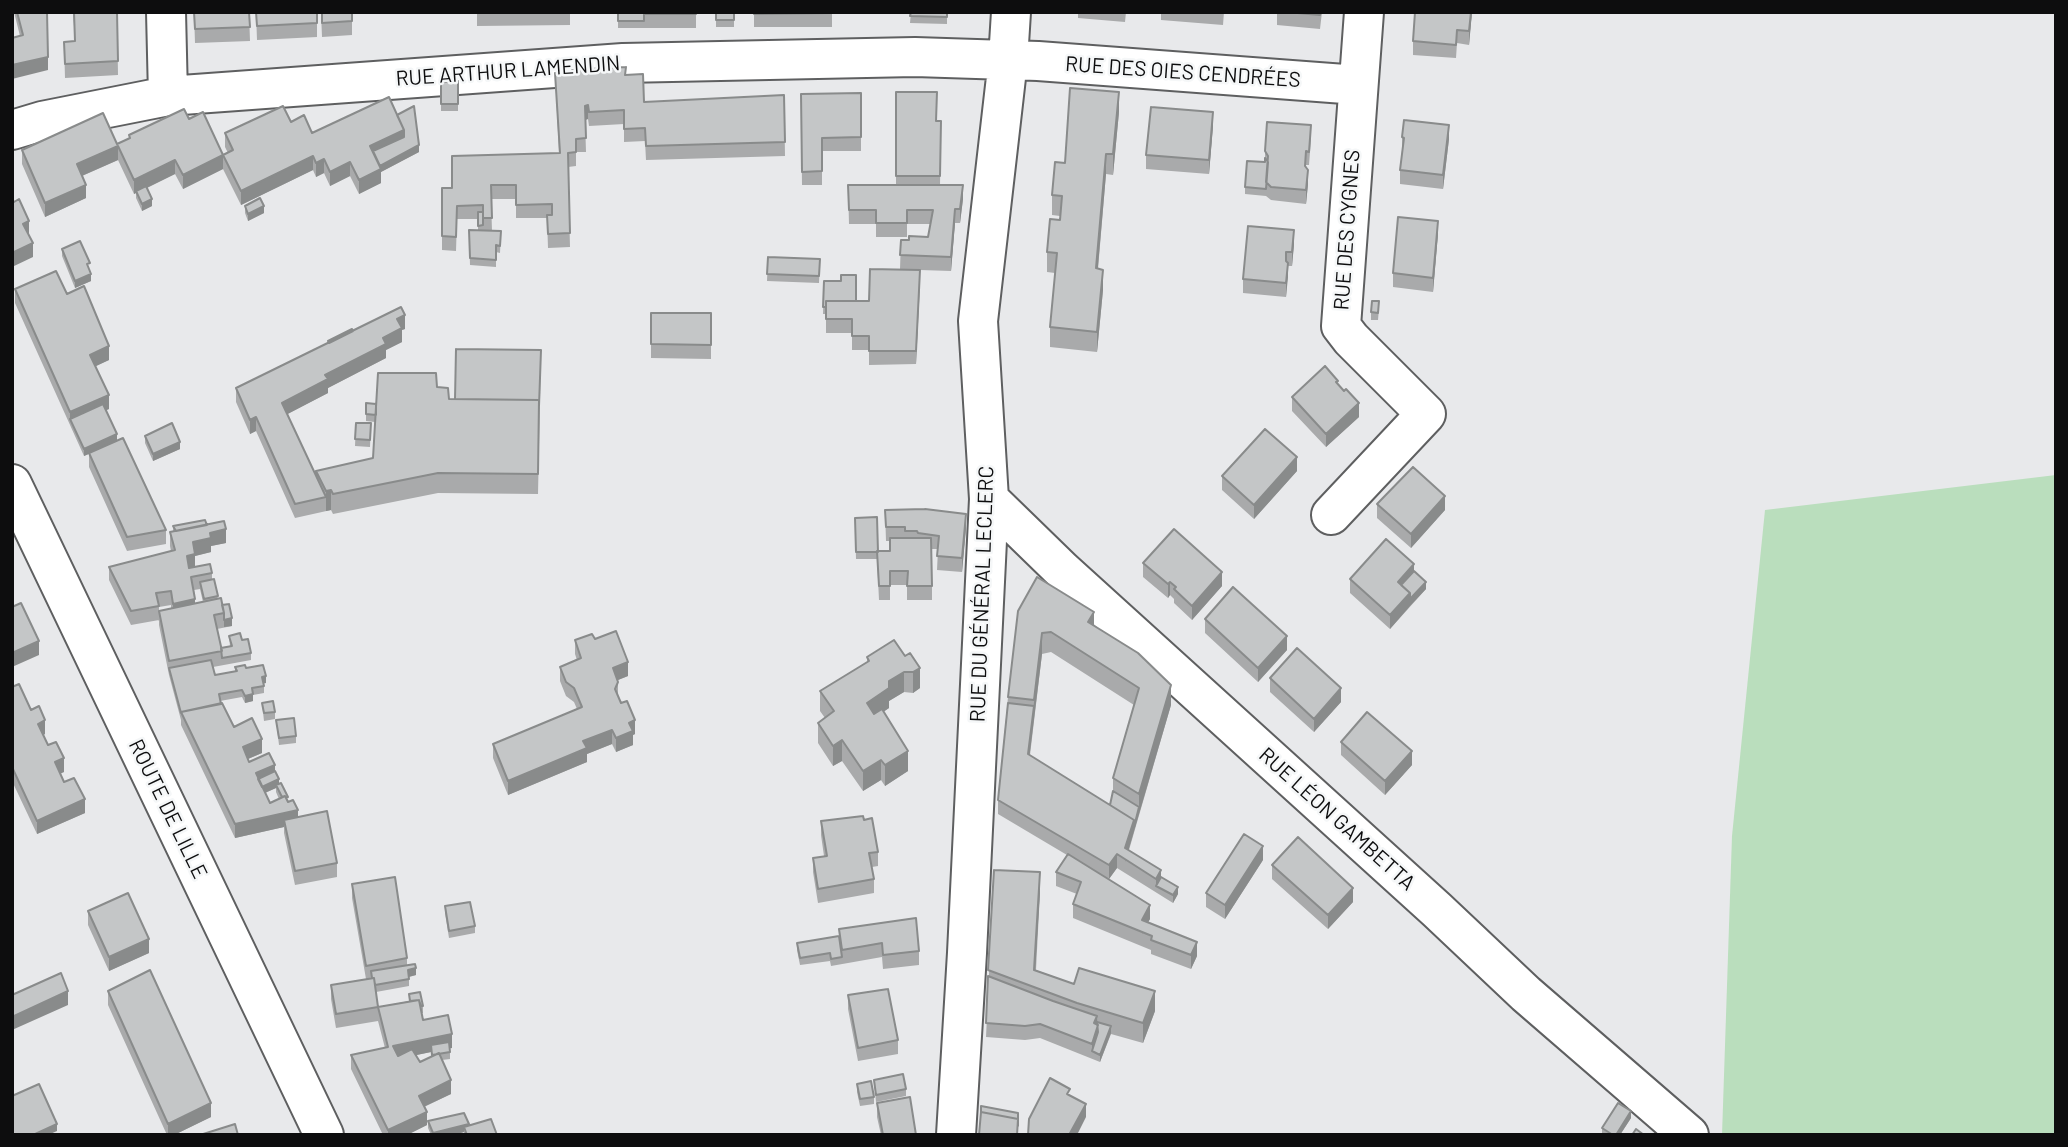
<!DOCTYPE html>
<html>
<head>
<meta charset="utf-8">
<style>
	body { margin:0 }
	#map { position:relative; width:2068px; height:1147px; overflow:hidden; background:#e8e9eb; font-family:Barlow,sans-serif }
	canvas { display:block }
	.frame { position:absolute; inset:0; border:14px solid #0d0d0e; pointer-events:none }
</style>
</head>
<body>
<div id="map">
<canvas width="2068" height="1147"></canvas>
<div class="frame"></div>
</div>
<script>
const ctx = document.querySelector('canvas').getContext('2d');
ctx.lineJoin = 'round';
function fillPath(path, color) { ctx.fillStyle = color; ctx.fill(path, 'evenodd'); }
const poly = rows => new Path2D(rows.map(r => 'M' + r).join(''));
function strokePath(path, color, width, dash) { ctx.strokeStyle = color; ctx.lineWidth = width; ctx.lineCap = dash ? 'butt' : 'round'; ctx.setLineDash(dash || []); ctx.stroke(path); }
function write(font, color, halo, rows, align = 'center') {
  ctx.font = font + ' Barlow,sans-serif'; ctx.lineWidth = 5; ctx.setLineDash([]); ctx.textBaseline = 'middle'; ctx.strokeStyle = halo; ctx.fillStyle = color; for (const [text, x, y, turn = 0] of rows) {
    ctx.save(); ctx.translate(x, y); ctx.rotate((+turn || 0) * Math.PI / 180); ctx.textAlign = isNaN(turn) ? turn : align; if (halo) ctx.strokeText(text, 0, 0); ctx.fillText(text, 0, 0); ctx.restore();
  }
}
const green = poly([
	[2056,475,2056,1135,1722,1135,1732,836,1765,510]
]);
const minor = poly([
	[166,12,168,96],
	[12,130,42,121,168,96,623,63,915,57,1038,61,1358,85],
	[12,484,324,1135],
	[989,499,1062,570,1437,910,1526,994,1689,1135],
	[1331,515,1426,414,1351,339,1341,326,1364,12],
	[956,1135,967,953,989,499,978,321,1008,60,1011,12]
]);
const wall = poly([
	[14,12,47,12,48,70,20,36],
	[73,12,117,12,118,75,65,78,64,42,75,41],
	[194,12,249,12,250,41,195,43],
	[256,12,317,12,317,37,257,40],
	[321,12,352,12,352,35,322,37],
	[477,12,570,12,570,25,477,26],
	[618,12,696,12,696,28,618,28],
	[716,12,734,12,734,27,716,27],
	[754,12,832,12,832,27,754,27],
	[911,12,947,12,947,24,910,23],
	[1078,12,1126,12,1125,22,1078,18],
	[1161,12,1224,12,1223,25,1161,20],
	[1277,12,1322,12,1320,29,1277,25],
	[1472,12,1469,45,1457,43,1456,58,1413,55,1413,41],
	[555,73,626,75,644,102,784,95,785,156,646,160,645,141,624,142,624,124,589,126,588,119,585,120,586,152,576,152,576,166,568,167,570,247,548,248,547,218,516,218,516,199,491,199,492,231,501,231,500,253,496,252,496,267,470,265,469,230,478,230,478,219,457,219,456,251,442,250,442,188,452,188,559,153],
	[458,81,458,111,441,111,441,82],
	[896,92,937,121,941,121,940,185,963,199,960,223,955,223,951,271,920,270,916,364,869,365,869,350,852,350,852,333,826,333,826,314,823,314,824,281,856,301,869,301,900,269,901,240,928,237,931,224,907,224,907,237,876,237,876,224,849,224,848,185,896,185],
	[861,93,861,151,822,151,822,185,802,185,801,94],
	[1119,112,1113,175,1106,174,1098,269,1103,290,1097,352,1050,347,1050,327,1055,273,1047,272,1047,252,1060,220,1060,216,1052,215,1052,195,1065,163],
	[397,115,419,152,381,172,381,183,359,194,350,176,330,186,324,173,316,177,313,170,241,205,223,169,183,189,175,174,147,188,152,206,142,211,136,198,136,193,134,194,118,160,82,176,86,198,45,217,22,164,22,150,117,144,129,139,129,135,189,119,223,155,228,153,225,147,225,133,291,122,312,133],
	[1213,126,1209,174,1146,169,1146,155],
	[1402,137,1449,139,1443,189,1400,184,1400,170,1402,151],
	[1311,139,1309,165,1306,165,1308,184,1306,204,1271,200,1266,196,1245,194,1245,187,1265,162,1265,151],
	[245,206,264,213,248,221,245,213],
	[1438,234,1433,292,1393,287,1393,273],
	[1294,244,1292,266,1288,266,1286,297,1243,293,1243,279],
	[62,249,90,270,91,281,75,288,62,256],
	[768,257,820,259,819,283,767,281],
	[15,289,67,294,109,360,95,366,109,409,106,410,117,441,166,530,166,544,127,551,89,467,89,454,84,456,15,303],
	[1379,308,1378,320,1371,320,1371,312],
	[651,313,711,313,711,359,651,358],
	[405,329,402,330,402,342,386,350,386,358,328,388,328,393,287,414,316,477,316,471,373,458,375,422,366,421,366,403,376,404,437,387,449,399,455,399,541,350,538,494,438,493,333,514,331,510,295,518,256,431,250,434,236,402,236,388,328,343,328,341,353,331],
	[1338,385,1344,391,1359,417,1326,447,1292,411,1292,397],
	[356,423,371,423,370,447,355,446],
	[145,436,180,449,153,461,145,443],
	[1297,471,1254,519,1222,490,1222,476],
	[1377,504,1445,510,1411,548,1377,518],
	[885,510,966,528,962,572,937,570,938,549,932,549,932,600,907,600,907,585,890,585,890,600,879,600,877,559,856,559,855,518,878,551,890,551,890,541,886,541],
	[207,525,226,543,211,546,211,552,195,556,195,567,212,573,212,580,218,599,222,605,232,626,217,629,221,648,230,646,229,636,242,640,251,653,251,660,213,667,215,675,235,671,235,667,246,668,266,683,264,683,264,693,253,695,253,701,245,703,242,697,220,701,221,704,234,727,262,753,248,759,249,762,275,771,279,784,298,817,337,863,337,877,295,885,284,833,284,827,235,838,181,725,181,720,169,675,159,625,159,611,171,608,171,605,159,607,159,620,131,625,109,580,109,567,171,551,170,546,170,532,173,532,173,526],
	[200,589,203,602,195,603,194,590],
	[276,788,276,792,279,799,270,803,265,793],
	[1143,563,1222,586,1192,620,1174,603,1174,599,1170,595,1168,598,1143,577],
	[1414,571,1426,589,1390,629,1350,593,1350,579],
	[1018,611,1094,625,1171,705,1129,850,1161,877,1178,894,1173,903,1117,868,1109,879,1150,919,1148,922,1197,956,1191,969,1151,954,1151,950,1073,918,1073,904,1077,894,1056,886,1056,872,1067,855,998,814,998,800,1008,697],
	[1051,652,1134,705,1113,778,1113,791,1110,805,1030,755,1042,654],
	[1205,619,1287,650,1258,682,1205,633],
	[595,639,628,676,618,680,618,696,635,734,633,735,633,745,616,752,612,744,587,754,587,762,508,795,493,758,493,744,577,709,574,702,566,696,560,681,560,667,577,660,575,654,575,640],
	[910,653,920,688,913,693,904,692,889,701,889,708,883,712,908,771,885,786,881,780,863,791,842,761,833,766,818,743,818,723,825,718,820,711,820,691,867,662,867,657,905,656],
	[1270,678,1341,702,1314,732,1270,692],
	[12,687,31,710,45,734,43,735,48,745,64,772,60,773,64,782,85,813,37,834,12,781],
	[262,703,275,712,275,719,264,721],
	[276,720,296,736,296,743,279,745],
	[1341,742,1412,765,1385,795,1341,755],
	[864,820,878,852,878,866,872,867,874,879,874,893,818,903,813,872,813,858,824,856,821,835,821,821],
	[1263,860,1225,919,1206,907,1206,893],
	[1272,865,1353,902,1328,929,1272,879],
	[994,870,1040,892,1036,970,1074,984,1155,1011,1143,1043,1111,1034,1100,1062,1040,1038,1025,1040,986,1037],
	[352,884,407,958,407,965,416,975,409,977,409,986,376,992,378,1007,409,1001,409,994,423,1006,423,1013,422,1013,423,1020,452,1048,450,1048,450,1059,442,1060,451,1094,424,1107,427,1125,407,1135,383,1135,351,1069,351,1055,385,1048,378,1021,336,1028,331,999,331,985,366,979,352,898],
	[431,1052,431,1057,420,1062,416,1055],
	[445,906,475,926,475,933,449,938,445,913],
	[88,911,149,953,109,971,88,925],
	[839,929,919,951,919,965,883,969,882,957,831,966,830,961,800,965,797,950,797,943,839,936],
	[108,991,211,1117,174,1135,167,1135,108,1005],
	[848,995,898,1040,898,1054,858,1061,848,1009],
	[874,1080,906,1089,906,1096,876,1102],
	[857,1084,874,1097,874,1104,860,1106,857,1092],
	[877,1103,916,1135,881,1135,877,1117],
	[1631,1118,1620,1135,1602,1135,1602,1128],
	[428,1121,469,1126,497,1135,464,1135,464,1132,454,1135,431,1135,428,1128]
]);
const shadedWall = poly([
	[1471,12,1472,12,1469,45,1469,31],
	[48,57,48,70,12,79,12,65],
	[1119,92,1119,112,1113,175,1113,154],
	[588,105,588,119,585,120,585,106],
	[1213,112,1213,126,1209,174,1209,160],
	[1449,125,1449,139,1443,189,1443,175],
	[404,130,404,144,373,159,370,146],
	[419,145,419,152,381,172,381,183,359,194,359,180,377,167],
	[118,146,118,160,77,178,77,164],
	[1106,154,1106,174,1096,289,1096,268],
	[223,155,223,169,183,189,183,175],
	[313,156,313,170,241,205,241,191],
	[324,159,324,173,316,177,316,163],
	[175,160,175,174,134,194,134,180],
	[350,162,350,176,330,186,330,172],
	[1308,170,1308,184,1306,204,1306,190],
	[86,185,86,198,45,217,45,203],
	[963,185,963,199,960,223,960,209],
	[152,199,152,206,142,211,142,204],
	[264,206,264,213,248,221,248,214],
	[955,209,955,223,951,271,951,257],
	[29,221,29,235,23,224],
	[1438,221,1438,234,1433,292,1433,278],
	[1294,230,1294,244,1292,266,1292,252],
	[33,243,33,257,12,267,12,253],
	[1288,263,1288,277,1286,297,1286,283],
	[920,270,920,284,916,364,916,351],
	[1103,270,1103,290,1097,352,1097,332],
	[91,274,91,281,75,288,75,281],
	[405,315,405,329,402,330,402,342,386,350,386,358,328,388,328,393,282,417,282,403,383,338,397,319],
	[109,346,109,360,90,369,90,355],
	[109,395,109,409,73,424,70,419,70,412],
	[1359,403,1359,417,1326,447,1326,434],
	[256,417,256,431,250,434,250,420],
	[117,434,117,441,84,456,84,449],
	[180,442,180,449,153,461,153,454],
	[1297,457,1297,471,1254,519,1254,505],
	[331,490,331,510,326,511,326,491],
	[1445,496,1445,510,1411,548,1411,534],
	[966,514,966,528,962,572,962,558],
	[226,529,226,543,211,546,211,552,195,556,195,568,187,570,187,556,193,542,210,533],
	[1414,564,1414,578,1401,592,1398,582],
	[1222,572,1222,586,1192,620,1192,606],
	[1170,582,1170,595,1168,598,1168,584],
	[1426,582,1426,589,1410,606,1410,599],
	[1410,593,1410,606,1390,629,1390,615],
	[195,599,195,613,173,617,173,604],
	[1094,612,1094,632,1088,622],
	[232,618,232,626,224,627,224,620],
	[1042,633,1042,654,1028,768,1028,754],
	[1287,636,1287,650,1258,682,1258,668],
	[39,641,39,655,12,667,12,653],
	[628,662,628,676,613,682,613,668],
	[920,668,920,688,913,693,913,672],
	[904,672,904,692,889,701,889,708,867,723,867,703,889,681],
	[266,676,266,683,262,684,262,677],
	[1171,685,1171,705,1139,814,1139,794],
	[1341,688,1341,702,1314,732,1314,719],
	[253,694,253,701,245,703,245,696],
	[45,720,45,734,38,738,38,724],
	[635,720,635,734,633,735,633,745,616,752,616,738,629,723],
	[612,730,612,744,587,754,587,762,508,795,508,781,583,741],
	[262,739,262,753,243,761,243,747],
	[842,740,842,761,833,766,833,746],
	[908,751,908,771,885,786,885,765],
	[1412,751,1412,765,1385,795,1385,781],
	[64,758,64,772,55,776,55,762],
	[881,760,881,780,863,791,863,771],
	[275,765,275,778,256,780,256,773],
	[279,779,279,786,276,785,276,788,260,795,260,788],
	[85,799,85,813,37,834,37,821],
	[1139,807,1139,814,1125,862,1125,848,1134,820],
	[298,810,298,824,284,820,284,827,235,838,235,824],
	[1263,846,1263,860,1225,919,1225,905],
	[1117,854,1117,868,1109,879,1109,865],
	[1161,870,1161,884,1156,886,1156,879],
	[1040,872,1040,892,1034,990,1034,970],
	[1178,887,1178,894,1173,903,1173,895],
	[1353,888,1353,902,1328,929,1328,915],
	[1150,905,1150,919,1142,934,1142,920],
	[149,939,149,953,109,971,109,957],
	[1197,942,1197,956,1191,969,1191,955],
	[416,968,416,975,408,977,408,970],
	[68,991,68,1005,12,1030,12,1017],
	[1155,991,1155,1011,1143,1043,1143,1023],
	[1097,1016,1098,1039,1092,1051,1092,1058,1092,1044,1094,1023],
	[1111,1026,1111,1033,1100,1062,1100,1055],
	[452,1034,452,1048,432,1052,431,1045,431,1052,393,1060,393,1046],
	[451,1080,451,1094,419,1109,419,1096],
	[211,1103,211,1117,174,1135,168,1135,168,1124],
	[1086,1104,1086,1117,1077,1135,1069,1135],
	[1631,1111,1631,1118,1620,1135,1616,1135],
	[427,1112,427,1125,407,1135,388,1135,388,1130],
	[57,1124,57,1131,48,1135,33,1135],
	[469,1124,469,1131,464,1127,464,1132,454,1135,433,1135,433,1133]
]);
const building = poly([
	[17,12,47,12,48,57,12,65,12,38,23,35,17,12],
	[74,12,117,12,118,61,65,64,64,42,75,41,74,12],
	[194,12,249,12,250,27,195,29,194,12],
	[256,12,317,12,317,23,257,26,256,12],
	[322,12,352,12,352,21,322,23,322,12],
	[618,12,644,12,644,21,618,21,618,12],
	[644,12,696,12,696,14,644,14,644,12],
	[716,12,734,12,734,20,716,20,716,12],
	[754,12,832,12,832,13,754,14,754,12],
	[911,12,947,12,947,17,910,16,911,12],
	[1286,12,1321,12,1320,15,1286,12],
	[1415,12,1471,12,1469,31,1457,30,1456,45,1413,41,1415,12],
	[626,67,625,75,643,74,644,102,784,95,785,142,646,146,645,128,624,129,624,110,589,112,588,105,585,106,586,138,576,139,576,152,568,153,570,233,548,234,547,215,552,215,552,204,516,205,516,185,491,185,492,218,483,218,483,205,457,206,456,237,442,236,442,188,452,188,452,156,560,153,555,73,572,72,572,70,626,67],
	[458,81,458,104,441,104,441,82,458,81],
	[1070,88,1119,92,1113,154,1106,154,1096,268,1103,270,1097,332,1050,327,1057,253,1047,252,1050,219,1060,220,1062,196,1052,195,1055,162,1065,163,1070,88],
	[896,92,937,92,936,121,941,121,940,176,896,176,896,92],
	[861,93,861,137,822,138,822,171,802,172,801,94,861,93],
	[389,97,404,130,370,146,381,169,359,180,350,162,330,172,324,159,316,163,313,156,241,191,223,155,233,150,225,133,283,106,291,122,304,115,312,133,389,97],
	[414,106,419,145,380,166,373,151,404,137,404,130,397,115,414,106],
	[1151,107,1213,112,1209,160,1146,155,1151,107],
	[184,109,189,119,203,112,223,155,183,175,175,160,134,180,118,146,77,164,86,185,45,203,22,150,103,113,117,144,130,138,129,135,184,109],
	[1404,120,1449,125,1443,175,1400,170,1404,138,1402,137,1404,120],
	[1267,122,1311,125,1309,152,1306,151,1305,166,1308,170,1306,190,1271,187,1266,182,1268,156,1265,151,1267,122],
	[1265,158,1268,162,1266,189,1245,187,1247,161,1265,162,1265,158],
	[848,185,963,185,960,209,955,209,951,257,900,255,901,240,909,240,909,236,928,237,933,210,907,210,907,223,876,223,876,210,849,210,848,185],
	[146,186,152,199,142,204,136,191,146,186],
	[260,198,264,206,248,214,245,206,260,198],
	[12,199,14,202,19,199,29,221,23,224,33,243,12,253,12,199],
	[478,212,483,212,483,225,478,226,478,212],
	[1398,217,1438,221,1433,278,1393,273,1398,217],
	[1248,226,1294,230,1292,252,1286,252,1286,261,1288,263,1286,283,1243,279,1248,226],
	[469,230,501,231,500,246,496,245,496,260,470,258,469,230],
	[80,241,90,263,87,264,91,274,75,281,62,249,80,241],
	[768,257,820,259,819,276,767,274,768,257],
	[870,269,920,270,916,351,869,351,869,336,852,336,852,319,826,319,826,301,869,301,870,269],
	[56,271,67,294,84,286,109,346,90,355,109,395,70,412,15,289,56,271],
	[841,275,856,275,856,301,826,301,826,307,823,307,824,281,841,281,841,275],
	[1372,301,1379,301,1378,313,1371,312,1372,301],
	[401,307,405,315,397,319,402,328,383,338,386,344,325,375,328,379,282,403,326,497,295,504,256,417,250,420,236,388,401,307],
	[651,313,711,313,711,345,651,344,651,313],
	[352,329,353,331,329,343,328,341,352,329],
	[456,349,541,350,539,406,539,400,455,399,456,349],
	[1325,366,1338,381,1336,382,1344,391,1346,389,1359,403,1326,434,1292,397,1325,366],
	[378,373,436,373,437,387,448,388,449,399,539,400,538,474,438,473,333,494,331,490,326,491,316,471,373,458,378,373],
	[366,403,376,404,376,415,366,414,366,403],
	[103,404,117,434,84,449,70,419,103,404],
	[172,423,180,442,153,454,145,436,172,423],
	[356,423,371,423,370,440,355,439,356,423],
	[1265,429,1297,457,1254,505,1222,476,1265,429],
	[123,438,166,530,127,537,89,453,123,438],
	[1413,467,1445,496,1411,534,1377,504,1413,467],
	[925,509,966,514,962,558,937,556,939,536,918,533,917,531,905,531,905,527,886,527,885,510,925,509],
	[877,517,878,552,856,552,855,518,877,517],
	[205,520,207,525,176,531,173,526,205,520],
	[224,521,226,529,210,533,211,538,193,542,195,554,187,556,189,568,210,564,212,573,191,577,195,599,173,604,171,591,156,593,159,606,131,611,109,567,175,550,170,532,224,521],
	[1174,529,1222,572,1192,606,1174,589,1176,587,1170,582,1168,584,1143,563,1174,529],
	[890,538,931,538,932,586,907,586,908,571,890,571,890,586,879,586,877,551,890,551,890,538],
	[1386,539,1414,564,1398,582,1410,593,1390,615,1350,579,1386,539],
	[1414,571,1426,582,1410,599,1410,593,1401,585,1414,571],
	[1037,577,1094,612,1088,622,1138,653,1171,685,1139,794,1113,778,1139,688,1051,632,1042,633,1034,700,1008,697,1018,611,1037,577],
	[214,579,218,596,204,599,200,582,214,579],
	[1233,587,1287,636,1258,668,1205,619,1233,587],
	[221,598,224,613,214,615,222,651,169,661,159,611,221,598],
	[21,603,39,641,12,653,12,607,21,603],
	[229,604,232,618,224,620,224,613,222,605,229,604],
	[616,631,628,662,613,668,618,682,615,689,621,703,627,701,635,720,629,723,633,731,616,738,612,730,583,741,587,748,508,781,493,744,582,707,574,688,566,682,560,667,581,658,575,640,592,634,595,639,616,631],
	[240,633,242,640,248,639,251,653,222,658,221,648,232,646,229,636,240,633],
	[894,640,905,656,910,653,920,668,913,672,904,672,889,681,889,688,867,703,874,714,882,709,908,751,885,765,881,760,863,771,842,740,833,746,818,723,834,711,820,691,869,661,867,657,894,640],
	[1297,648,1341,688,1314,719,1270,678,1297,648],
	[211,660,215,675,237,671,235,667,245,665,246,668,263,665,266,676,262,677,264,686,252,688,253,694,245,696,242,690,219,694,221,704,181,712,181,713,169,668,211,660],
	[19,684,31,710,39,706,45,720,38,724,48,745,56,742,64,758,55,762,64,782,74,778,85,799,37,821,12,767,12,687,19,684],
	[273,701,275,712,264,713,262,703,273,701],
	[222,703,234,727,252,718,262,739,243,747,249,762,269,753,275,765,256,773,270,803,285,796,288,802,293,800,298,810,235,824,181,712,222,703],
	[1008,703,1034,706,1028,754,1134,820,1125,848,1161,870,1156,879,1117,854,1109,865,998,800,1008,703],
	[1367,712,1412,751,1385,781,1341,742,1367,712],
	[294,718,296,736,279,738,276,720,294,718],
	[275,771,279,779,262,787,258,779,275,771],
	[281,783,288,797,286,798,285,796,282,797,276,785,281,783],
	[1113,791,1139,807,1134,827,1134,820,1110,805,1113,791],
	[327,811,337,863,295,871,284,820,327,811],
	[863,816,864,820,872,818,878,852,869,853,874,879,818,889,813,858,827,856,821,821,863,816],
	[1244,834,1263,846,1225,905,1206,893,1244,834],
	[1298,837,1353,888,1328,915,1272,865,1298,837],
	[1068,854,1150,905,1142,920,1197,942,1191,955,1151,940,1152,936,1073,904,1081,882,1056,872,1068,854],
	[994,870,1040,872,1034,970,1074,984,1079,968,1155,991,1143,1023,1077,1003,988,970,994,870],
	[395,877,407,958,366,966,352,884,395,877],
	[1161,877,1178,887,1173,895,1156,886,1161,877],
	[128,893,149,939,109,957,88,911,128,893],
	[470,902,475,926,449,931,445,906,470,902],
	[916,918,919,951,883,955,882,943,842,950,839,929,916,918],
	[839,936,842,957,831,959,830,953,800,958,797,943,839,936],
	[415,964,416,968,408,970,409,979,375,985,374,978,372,978,371,971,415,964],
	[150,970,211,1103,168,1124,108,991,150,970],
	[61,973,68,991,12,1017,12,995,61,973],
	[988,976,1053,1001,1097,1016,1094,1023,1098,1025,1092,1044,1040,1024,1025,1026,986,1023,988,976],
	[374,978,378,1007,336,1014,331,985,374,978],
	[888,989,898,1040,858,1048,848,995,888,989],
	[420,992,423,1006,421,1006,419,1000,410,1001,409,994,420,992],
	[419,1000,423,1020,448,1015,452,1034,393,1046,398,1056,412,1049,420,1062,439,1053,451,1080,419,1096,427,1112,388,1130,351,1055,388,1047,378,1007,419,1000],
	[1097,1022,1111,1026,1100,1055,1092,1051,1098,1032,1097,1022],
	[449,1042,450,1052,432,1055,431,1045,449,1042],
	[903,1074,906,1089,876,1095,874,1080,903,1074],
	[1050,1078,1070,1089,1067,1094,1086,1104,1069,1135,1028,1135,1029,1119,1050,1078],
	[871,1081,874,1097,860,1099,857,1084,871,1081],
	[39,1084,57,1124,33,1135,14,1135,12,1131,12,1096,39,1084],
	[910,1097,916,1135,883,1135,877,1103,910,1097],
	[1618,1103,1631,1111,1616,1135,1613,1135,1602,1128,1618,1103],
	[981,1106,1018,1113,1018,1126,1018,1119,981,1112,981,1106],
	[981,1112,1018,1119,1017,1135,979,1135,981,1112],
	[464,1113,469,1124,433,1133,428,1121,464,1113],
	[491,1119,497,1135,467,1135,464,1127,491,1119],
	[235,1124,238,1135,200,1135,235,1124],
	[1636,1129,1644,1135,1632,1135,1636,1129]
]);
const streetNames = [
	["RUE ARTHUR LAMENDIN",508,71,-4],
	["RUE DES OIES CENDRÉES",1183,72,4],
	["RUE DES CYGNES",1347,230,-86],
	["RUE DU GÉNÉRAL LECLERC",982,594,-88],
	["ROUTE DE LILLE",168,809,64],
	["RUE LÉON GAMBETTA",1337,819,42]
];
fillPath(green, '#badebd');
strokePath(minor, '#5e5f60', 42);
strokePath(minor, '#fff', 38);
fillPath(wall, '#a9aaab');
fillPath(shadedWall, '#898b8b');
fillPath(building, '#c4c6c7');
strokePath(building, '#898b8b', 2);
write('21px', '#0d0d0e', '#f5f7f8', streetNames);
</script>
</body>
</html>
